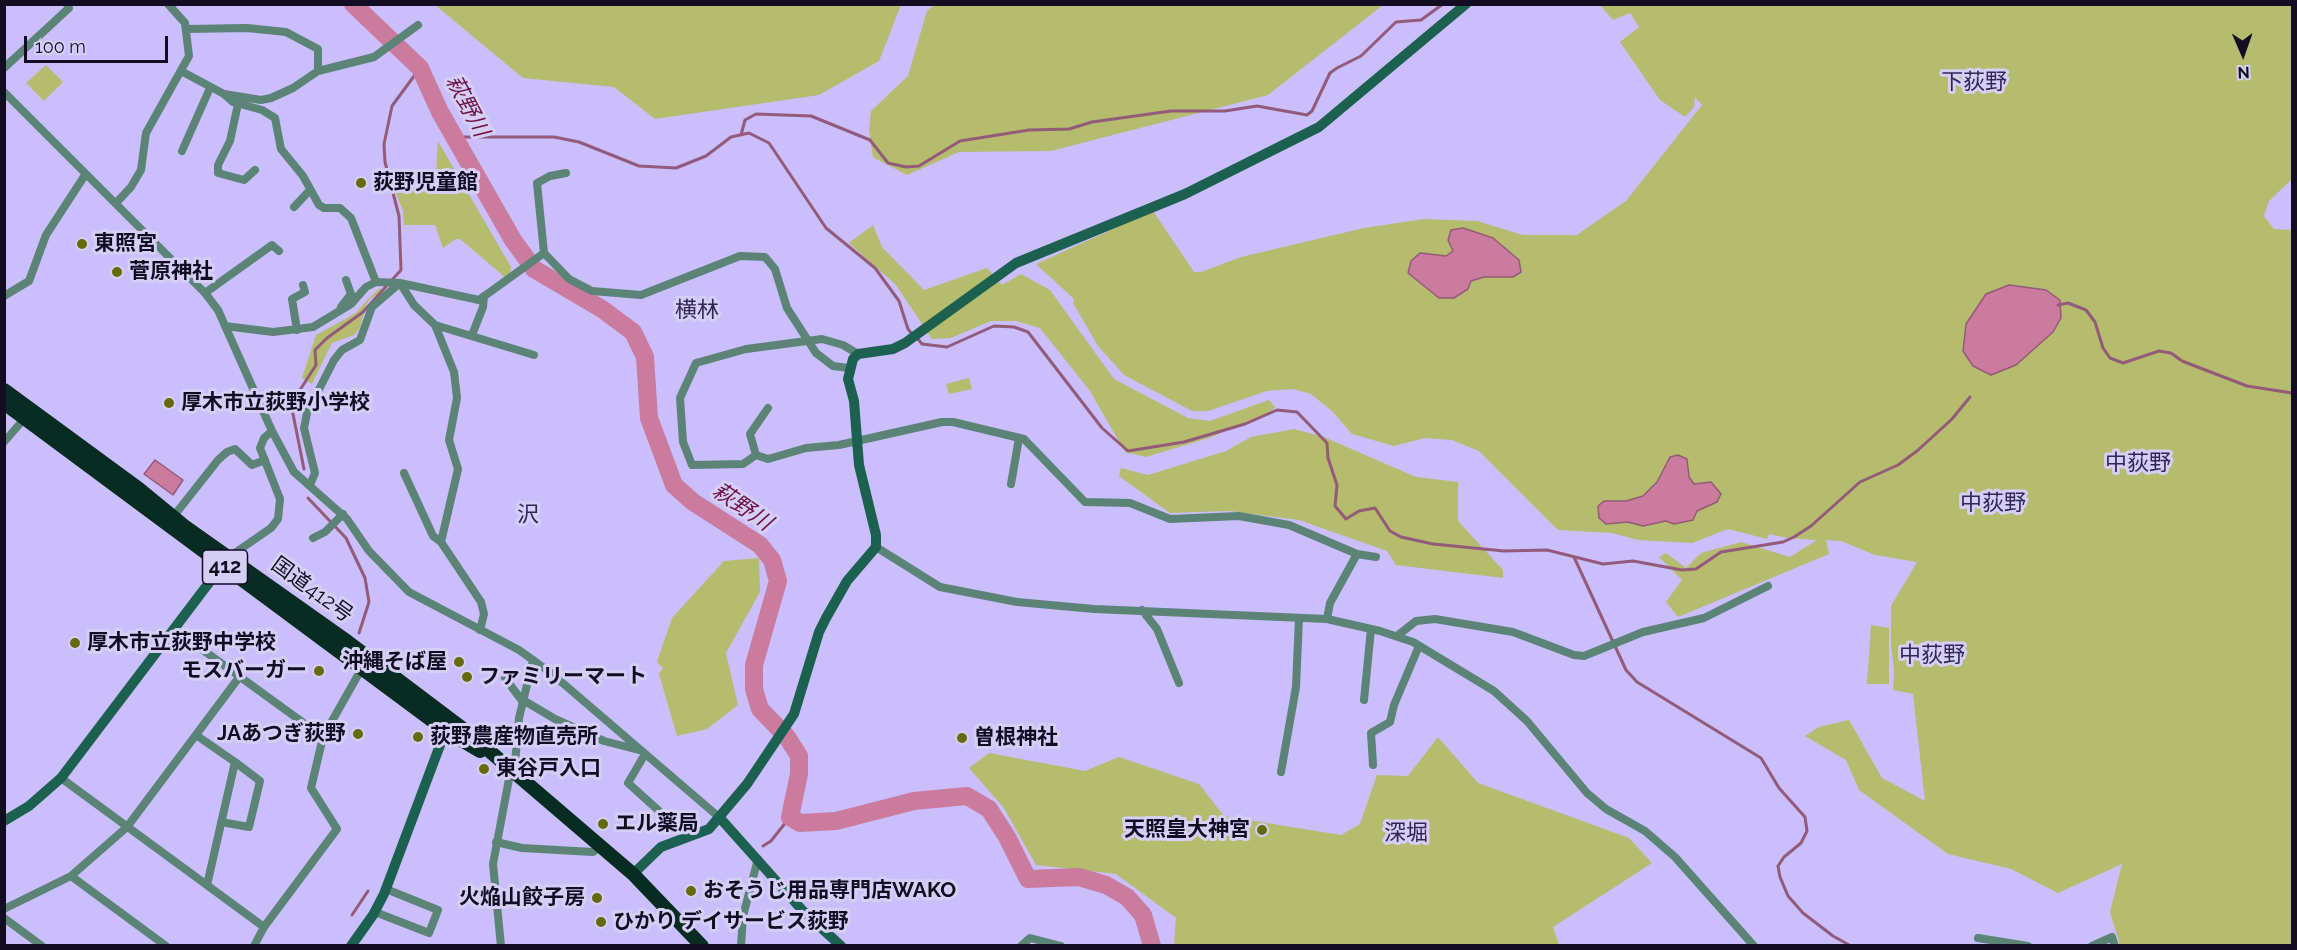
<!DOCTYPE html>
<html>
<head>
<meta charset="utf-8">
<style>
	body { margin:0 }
	#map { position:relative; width:2297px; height:950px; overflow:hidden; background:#cabefc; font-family:Raleway,sans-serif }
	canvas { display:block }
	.frame { position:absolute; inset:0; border:6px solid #120d23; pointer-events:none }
	.north { position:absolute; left:2213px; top:24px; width:60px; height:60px; -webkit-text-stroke:4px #d5cff5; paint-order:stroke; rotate:178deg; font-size:16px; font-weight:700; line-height:24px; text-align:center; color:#120d23 }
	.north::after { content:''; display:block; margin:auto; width:21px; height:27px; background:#120d23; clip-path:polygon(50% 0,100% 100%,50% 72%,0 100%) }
	.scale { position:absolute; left:24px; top:36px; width:144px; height:27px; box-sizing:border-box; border:3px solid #120d23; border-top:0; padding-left:8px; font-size:18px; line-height:21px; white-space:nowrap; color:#120d23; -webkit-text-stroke:4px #d5cff5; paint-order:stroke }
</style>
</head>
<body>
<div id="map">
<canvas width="2297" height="950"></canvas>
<div class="frame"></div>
<div class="north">N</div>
<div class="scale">100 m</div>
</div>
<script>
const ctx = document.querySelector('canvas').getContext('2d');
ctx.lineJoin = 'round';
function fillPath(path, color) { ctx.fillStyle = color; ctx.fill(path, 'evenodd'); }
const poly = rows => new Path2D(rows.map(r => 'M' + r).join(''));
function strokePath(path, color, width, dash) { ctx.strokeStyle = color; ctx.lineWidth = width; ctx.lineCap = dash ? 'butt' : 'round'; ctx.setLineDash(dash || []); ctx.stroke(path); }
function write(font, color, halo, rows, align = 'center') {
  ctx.font = font + ' Raleway,"Noto Sans JP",sans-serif'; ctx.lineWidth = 6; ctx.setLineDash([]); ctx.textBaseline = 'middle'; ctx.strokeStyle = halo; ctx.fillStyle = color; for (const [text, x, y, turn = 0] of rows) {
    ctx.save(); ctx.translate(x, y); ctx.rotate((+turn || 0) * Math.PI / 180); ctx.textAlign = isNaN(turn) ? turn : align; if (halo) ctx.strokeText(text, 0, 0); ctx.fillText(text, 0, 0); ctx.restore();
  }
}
const green = poly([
	[435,5,901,5,879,61,819,95,655,119,614,87,523,78],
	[934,5,934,4,1383,5,1268,95,1051,151,959,152,907,175,873,157,869,130,871,111,908,76,927,11],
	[1600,5,2292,5,2292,179,2269,201,2264,216,2274,229,2292,230,2292,945,2120,945,2110,912,2122,864,2058,893,2011,869,1948,854,1859,790,1846,760,1805,736,1819,727,1849,720,1882,778,1925,801,1913,694,1893,690,1894,671,1891,644,1891,606,1917,562,1875,555,1841,541,1826,540,1829,554,1678,617,1666,602,1682,580,1659,557,1666,553,1686,568,1701,553,1741,542,1790,557,1817,540,1787,538,1769,534,1767,539,1728,529,1692,543,1638,540,1612,533,1558,530,1479,451,1452,440,1425,438,1394,446,1352,434,1332,411,1311,394,1293,389,1267,391,1208,411,1192,411,1124,375,1098,346,1073,303,1074,299,1036,264,1153,211,1194,272,1201,272,1241,257,1364,228,1424,219,1477,221,1523,235,1577,235,1626,201,1702,105,1695,97,1694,107,1685,117,1660,100,1620,42,1639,27,1630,13,1613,20],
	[46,65,63,82,44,101,26,83],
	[438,141,511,267,510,274,506,278,460,239,456,239,443,248,435,225,404,225,403,211,391,181,436,173],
	[873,225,882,247,924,290,987,268,1002,285,1021,274,1050,290,1114,379,1188,418,1210,421,1269,400,1275,407,1270,412,1209,438,1146,457,1125,452,1090,391,1040,328,1016,321,991,321,951,338,932,339,896,285,849,243],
	[380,288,382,291,370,299,365,307,360,328,354,335,332,343,312,384,302,378,316,335,356,313,368,299],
	[969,378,972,389,949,394,946,384],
	[1294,429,1324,437,1416,477,1458,482,1458,521,1503,570,1503,578,1396,565,1387,551,1299,520,1229,511,1170,513,1119,476,1121,468,1148,475,1226,451,1251,437],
	[759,558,760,592,726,653,738,705,707,729,677,736,659,674,663,668,657,662,672,618,724,561],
	[1871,625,1889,628,1889,684,1867,684],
	[1438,737,1478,783,1629,838,1652,863,1553,927,1559,945,1174,945,1176,918,1116,874,1036,865,1004,808,969,768,989,753,1085,771,1119,757,1199,784,1224,816,1341,835,1360,824,1377,775,1408,776]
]);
const water = poly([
	[1463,228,1493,238,1519,260,1521,272,1513,277,1484,277,1471,281,1468,289,1454,298,1439,298,1408,273,1411,261,1420,253,1446,256,1453,251,1448,240,1451,230,1463,228],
	[2009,285,2046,290,2060,300,2061,318,2053,332,2016,365,1991,375,1973,366,1963,351,1966,324,1986,294,2009,285],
	[1678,455,1687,459,1689,477,1694,484,1711,482,1721,494,1717,502,1697,511,1693,520,1674,524,1666,521,1643,526,1628,522,1606,524,1599,518,1598,506,1604,501,1626,501,1643,496,1657,482,1670,457,1678,455],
	[155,460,183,480,173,495,144,474,155,460]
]);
const stream = poly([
	[741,135,745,120,756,114,811,116,870,140,888,163,906,167,919,166,960,141,1029,130,1069,129,1092,122,1171,111,1225,111,1257,106,1307,115,1312,111,1330,73,1337,68,1361,56,1396,22,1421,20,1443,4],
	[458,140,464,137,554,137,579,142,639,166,676,168,706,156,731,137,749,133,769,143,826,228,875,268,899,301,908,329,912,334],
	[2058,305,2068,303,2086,310,2095,322,2103,348,2110,358,2123,363,2159,351,2171,353,2182,361,2247,386,2292,393],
	[917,338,922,344,947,347,994,326,1014,327,1028,332,1102,428,1128,451,1184,442,1245,424,1277,410,1297,412,1327,443,1328,458,1337,485,1335,506,1346,519,1359,511,1375,508,1390,531,1401,537,1433,544,1504,551,1547,550,1603,564,1633,561,1682,570,1696,569,1721,552,1783,542,1794,537,1811,526,1860,482,1898,465,1917,451,1952,419,1970,397],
	[304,469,291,404,316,365,315,350,327,338,363,312,401,270,399,216,385,162,384,144,392,106,420,68],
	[308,498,346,538,365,578,369,602,359,633],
	[1574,557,1626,670,1637,682,1761,758,1779,788,1805,817,1807,831,1801,843,1784,857,1778,866,1780,877,1788,896,1803,913,1833,936,1851,946],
	[763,846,771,841,790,817],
	[352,915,368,891]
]);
const river = poly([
	[353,4,420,68,440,112,513,240,534,269,602,309,633,332,645,357,649,418,674,485,693,502,760,545,772,560,778,581,754,665,754,689,760,709,787,737,799,756,799,774,790,817,800,823,836,821,914,801,967,796,989,809,1007,837,1028,879,1079,877,1106,885,1127,897,1143,915,1152,946]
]);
const street = poly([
	[186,29,247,28,286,32,318,49,318,71],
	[4,68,69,8,67,4],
	[181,71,224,94,233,102,262,110,275,118,281,149,303,176,319,205,324,208,340,208,351,218,376,282],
	[4,92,205,293,218,310,272,431],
	[224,94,261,100,271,98,293,88,318,71,374,57,418,25],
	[238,104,230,141,218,165,218,173,244,180,255,170],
	[182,151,210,88],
	[116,203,131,187,141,170,146,133,189,56,185,23,168,4],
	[294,207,310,190],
	[544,253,537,183,550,176,566,173],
	[205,293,272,245,279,251],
	[4,296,29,281,46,235,85,175],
	[341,307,351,294,346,280],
	[435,325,534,355],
	[225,326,273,332,313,327,351,304,366,287,376,282,400,283,479,300,544,253,569,279,592,291,641,295,740,256,765,257,775,269,787,308,816,353,833,366,849,368],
	[297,330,292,299,305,292,303,285],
	[472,335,483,307,484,296],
	[858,354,843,345,822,339,746,349,696,363,680,398,683,442,692,465,743,464,756,455,768,459,806,448,839,445,942,422,953,422,1024,439,1085,502,1130,503,1170,519,1239,516,1289,525,1357,554,1376,557],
	[4,442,24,419],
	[756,455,750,434,768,408],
	[404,473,433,536,441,542],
	[1011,484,1019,438],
	[310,485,315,473,304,428,307,413,334,360,342,350,360,340,372,307,400,283,414,305,435,325,454,372,457,398,449,440,458,469,441,542,481,602,484,614,480,630],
	[173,517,218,460,227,452,235,449,252,465,265,460],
	[313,538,325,532,343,514],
	[876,547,940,587,1017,602,1094,609,1327,619,1380,631,1413,642,1494,691,1527,721,1587,793,1606,809,1645,831,1675,857,1754,946],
	[229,557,271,528,278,519,280,499,260,448,264,438,272,431,294,472,347,519,369,551,409,592,519,650,551,673,720,818],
	[1142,610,1157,629,1179,683],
	[1327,619,1330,603,1357,554],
	[174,629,323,737],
	[1397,636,1416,621,1435,619,1513,632,1574,655,1584,656,1643,632,1704,618,1768,586],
	[505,678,523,702],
	[523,700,555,719,604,741,639,750],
	[1364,700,1371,629],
	[196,735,235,762,207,885],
	[645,754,628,783,668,819],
	[1373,765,1371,733,1390,722,1394,705,1419,646],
	[1281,772,1296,687,1299,618],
	[61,778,264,927],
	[221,822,249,827,260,781,235,762],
	[496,842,522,848,593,852,601,846],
	[71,876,166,946],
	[4,909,71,876,127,827,240,676],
	[375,912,429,933,438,910,386,889],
	[4,918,42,946],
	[1978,938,2028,946],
	[254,946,264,927,337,829,311,788,323,737,362,668],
	[501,946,493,864,509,779,515,763,519,718,533,660],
	[741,946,743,916,758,859],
	[1021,946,1030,938,1061,946],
	[2092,946,2112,937,2115,946]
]);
const secondary = poly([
	[720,818,803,911,841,946],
	[4,821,29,806,61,778,227,559],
	[633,874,661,847,709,829,747,784,794,714,819,632,826,618,847,581,876,547,876,535,859,465,854,401,848,379,853,359,858,354,893,349,905,343,1016,263,1185,194,1319,127,1466,4],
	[351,946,373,915,384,894,448,724]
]);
const highway = poly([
	[4,390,139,489,184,526,348,642,466,731,633,874,702,946],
	[4,403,446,731,480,751]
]);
const markers = [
	[361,183,6,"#656a0b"],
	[82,244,6,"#656a0b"],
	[117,272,6,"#656a0b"],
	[169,403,6,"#656a0b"],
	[75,643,6,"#656a0b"],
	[459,662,6,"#656a0b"],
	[319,671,6,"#656a0b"],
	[467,677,6,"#656a0b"],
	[358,734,6,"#656a0b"],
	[418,737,6,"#656a0b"],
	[962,738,6,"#656a0b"],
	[484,769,6,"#656a0b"],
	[603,824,6,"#656a0b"],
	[1262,830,6,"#656a0b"],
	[691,891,6,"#656a0b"],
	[597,898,6,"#656a0b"],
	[601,922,6,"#656a0b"]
];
const shields = [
	[225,567,45]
];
const shieldNames = [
	["412",225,567]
];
const poiNames = [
	["荻野児童館",373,183],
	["東照宮",94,244],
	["菅原神社",129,272],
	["厚木市立荻野小学校",181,403],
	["厚木市立荻野中学校",87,643],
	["沖縄そば屋",447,662,"right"],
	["モスバーガー",307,671,"right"],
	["ファミリーマート",479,677],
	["JAあつぎ荻野",346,734,"right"],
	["荻野農産物直売所",430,737],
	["曽根神社",974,738],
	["東谷戸入口",496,769],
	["エル薬局",615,824],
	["天照皇大神宮",1250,830,"right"],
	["おそうじ用品専門店WAKO",703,891],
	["火焔山餃子房",585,898,"right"],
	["ひかり デイサービス荻野",613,922]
];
const streetNames = [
	["国道412号",312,590,36]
];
const neighbourhoodNames = [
	["下荻野",1974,82],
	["横林",697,310],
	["中荻野",2138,463],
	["中荻野",1993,503],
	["沢",528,515],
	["中荻野",1932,655],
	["深堀",1406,833]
];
const waterNames = [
	["萩野川",467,106,62],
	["萩野川",742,507,34]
];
fillPath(green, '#b5bc6e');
fillPath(water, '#cb7b9e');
strokePath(water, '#945a79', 1.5);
strokePath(stream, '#945a79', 3);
strokePath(river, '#cb7b9e', 18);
strokePath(street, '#5b8376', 8);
strokePath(secondary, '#1c6150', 10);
strokePath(highway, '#082b22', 14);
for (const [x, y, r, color] of markers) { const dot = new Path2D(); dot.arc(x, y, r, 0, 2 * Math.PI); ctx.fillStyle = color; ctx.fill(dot); strokePath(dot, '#d5cff5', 2); }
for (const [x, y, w] of shields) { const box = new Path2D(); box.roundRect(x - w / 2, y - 17, w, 34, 4.5); ctx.fillStyle = '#d5cff5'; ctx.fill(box); strokePath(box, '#120d23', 1.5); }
write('bold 20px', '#120d23', null, shieldNames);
write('bold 21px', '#120d23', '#d5cff5', poiNames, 'left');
write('21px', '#120d23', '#d5cff5', streetNames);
write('22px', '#322557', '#d5cff5', neighbourhoodNames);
write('italic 22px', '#711146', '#d5cff5', waterNames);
</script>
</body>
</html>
